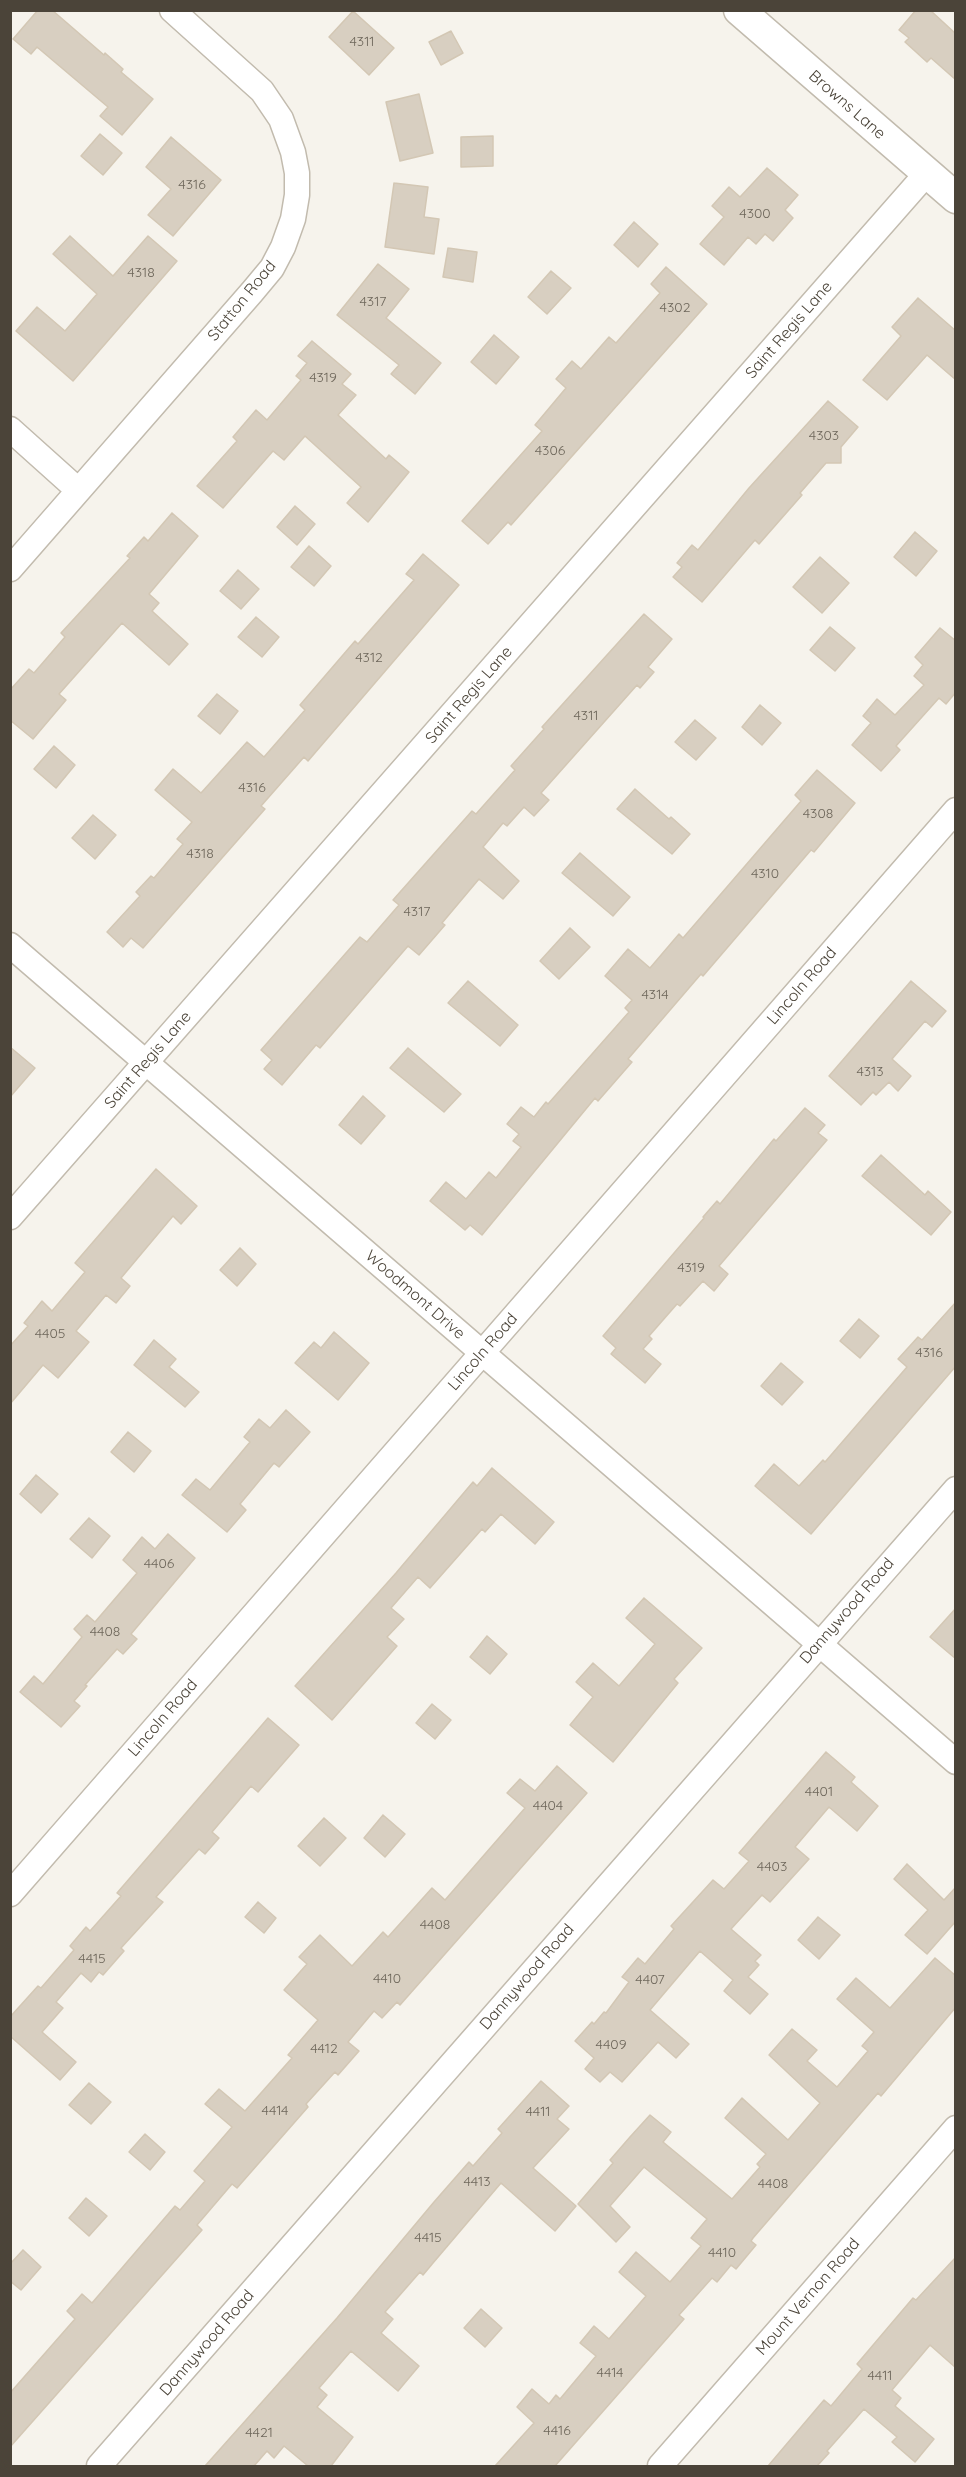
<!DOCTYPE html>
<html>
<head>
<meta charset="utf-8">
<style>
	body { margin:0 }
	#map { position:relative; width:966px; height:2477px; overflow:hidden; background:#f6f3ec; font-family:Quicksand,sans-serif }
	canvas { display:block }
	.frame { position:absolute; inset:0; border:12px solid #4b4439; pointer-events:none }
</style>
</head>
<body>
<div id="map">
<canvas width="966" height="2477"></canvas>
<div class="frame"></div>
</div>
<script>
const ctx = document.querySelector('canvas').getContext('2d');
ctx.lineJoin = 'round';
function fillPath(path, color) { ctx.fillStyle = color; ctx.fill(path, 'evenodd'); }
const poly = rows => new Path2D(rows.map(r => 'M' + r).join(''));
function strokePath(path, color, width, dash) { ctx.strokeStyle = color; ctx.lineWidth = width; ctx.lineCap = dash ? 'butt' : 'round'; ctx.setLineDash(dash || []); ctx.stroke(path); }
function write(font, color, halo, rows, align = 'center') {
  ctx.font = font + ' Quicksand,sans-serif'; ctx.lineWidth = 4.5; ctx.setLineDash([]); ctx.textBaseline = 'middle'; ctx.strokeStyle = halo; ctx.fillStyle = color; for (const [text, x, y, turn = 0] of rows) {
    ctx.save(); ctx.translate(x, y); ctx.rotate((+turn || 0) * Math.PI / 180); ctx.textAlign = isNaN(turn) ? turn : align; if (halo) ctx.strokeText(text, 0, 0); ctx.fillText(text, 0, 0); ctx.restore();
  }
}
const building = poly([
	[38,10,52,10,104,55,105,53,123,69,121,72,153,99,122,135,100,116,108,107,37,47,31,54,13,39,38,10],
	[916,10,930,10,956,34,956,80,931,58,927,62,905,42,909,38,899,30,916,10],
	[353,11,394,48,369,75,329,37,353,11],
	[451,31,463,53,441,65,429,42,451,31],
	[419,94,433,153,400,161,386,102,419,94],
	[100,134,122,153,103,175,81,156,100,134],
	[493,136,493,166,461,167,461,137,493,136],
	[171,137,221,180,173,236,148,215,171,189,146,167,171,137],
	[767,168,798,195,785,210,793,218,773,241,765,234,756,244,748,237,724,265,700,244,724,217,712,206,729,187,740,197,767,168],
	[394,183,428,187,424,217,439,219,434,254,385,247,394,183],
	[634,222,658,244,638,267,614,245,634,222],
	[70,236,113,276,148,236,177,261,73,381,16,331,37,307,65,331,97,294,53,254,70,236],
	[448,248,477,252,473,282,443,277,448,248],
	[378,264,409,289,386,318,441,363,415,394,391,374,399,365,337,315,378,264],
	[666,267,707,304,511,525,508,522,488,544,462,521,542,431,535,425,566,388,556,379,572,361,581,369,609,337,616,343,660,293,651,284,666,267],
	[551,271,571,288,547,314,528,297,551,271],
	[918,298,956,331,956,380,927,355,887,400,863,380,901,336,892,327,918,298],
	[494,335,519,357,496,384,471,362,494,335],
	[312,341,351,374,342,384,356,395,338,415,386,459,389,455,409,472,368,522,347,503,361,487,305,436,284,460,273,451,223,508,197,486,237,441,233,437,256,410,267,420,301,380,296,376,307,363,298,356,312,341],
	[828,401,858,427,841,447,841,463,826,463,800,493,802,495,759,544,755,540,702,602,673,577,682,567,677,563,692,545,698,550,749,488,828,401],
	[295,506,315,524,297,545,277,527,295,506],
	[172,513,198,536,149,594,159,603,152,611,188,644,169,665,122,623,59,694,66,700,33,739,10,720,10,690,29,669,34,673,65,637,61,633,130,558,127,556,144,537,148,541,172,513],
	[915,532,937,551,916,576,894,557,915,532],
	[309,546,331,566,314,586,291,567,309,546],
	[423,554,459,585,308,761,304,757,261,806,265,809,143,948,131,938,123,947,107,932,140,896,136,892,151,876,154,878,183,844,177,839,192,822,155,790,173,769,201,793,247,742,264,757,305,710,300,705,355,641,358,644,414,580,406,574,423,554],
	[820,557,849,583,822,613,793,587,820,557],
	[238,570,259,589,241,609,220,591,238,570],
	[644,614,672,639,648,667,654,672,640,688,637,685,541,793,549,800,534,816,524,807,507,826,503,823,483,847,519,881,503,899,479,879,442,923,445,925,419,955,408,946,320,1048,316,1045,282,1085,264,1069,272,1060,261,1050,360,937,367,942,399,905,393,900,472,811,476,814,515,770,511,766,544,729,542,727,644,614],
	[256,617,279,637,262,657,238,637,256,617],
	[830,627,855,648,835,671,810,650,830,627],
	[940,628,956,641,956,692,946,704,939,698,896,746,900,750,881,771,852,745,871,723,863,716,877,699,895,715,924,685,914,676,923,665,915,657,940,628],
	[217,694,238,711,220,734,198,716,217,694],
	[760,705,781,723,762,745,742,727,760,705],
	[695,720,716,738,696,760,675,742,695,720],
	[54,746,75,765,56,788,34,769,54,746],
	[817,770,855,803,814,852,811,850,703,976,701,974,628,1059,632,1062,598,1101,595,1098,482,1235,470,1225,465,1230,430,1201,446,1182,466,1199,489,1172,496,1178,521,1147,513,1141,519,1134,507,1124,521,1107,534,1117,546,1102,548,1104,629,1012,625,1008,632,1000,605,976,628,949,650,968,679,934,683,938,801,801,795,795,817,770],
	[635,789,669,819,671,817,690,834,672,854,617,809,635,789],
	[93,815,116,835,95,859,72,838,93,815],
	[580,853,630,897,613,916,562,873,580,853],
	[570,928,590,947,559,979,540,961,570,928],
	[468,981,518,1025,500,1046,448,1003,468,981],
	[911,981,946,1011,932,1027,925,1021,892,1059,911,1076,898,1091,889,1082,876,1095,873,1092,861,1105,829,1076,911,981],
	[10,1047,35,1068,10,1097,10,1047],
	[408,1048,461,1094,444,1112,390,1068,408,1048],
	[363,1096,385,1116,361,1144,339,1125,363,1096],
	[805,1108,825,1125,818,1133,827,1140,719,1266,728,1274,714,1291,703,1281,680,1306,677,1304,649,1336,652,1339,643,1349,661,1364,645,1383,611,1354,616,1348,603,1336,704,1218,703,1217,717,1201,720,1204,774,1139,776,1141,805,1108],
	[881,1155,925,1195,928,1191,951,1212,931,1235,862,1176,881,1155],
	[156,1169,197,1206,181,1224,173,1216,121,1278,130,1286,116,1303,106,1295,76,1331,89,1342,58,1378,43,1365,10,1404,10,1346,28,1326,24,1323,42,1301,52,1311,85,1272,75,1263,156,1169],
	[240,1248,256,1264,237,1286,220,1270,240,1248],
	[956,1302,956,1366,811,1534,755,1486,774,1464,799,1486,823,1460,825,1462,907,1367,898,1359,918,1337,922,1340,956,1302],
	[859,1319,879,1336,860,1358,840,1341,859,1319],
	[334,1332,369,1363,338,1400,295,1363,314,1342,321,1348,334,1332],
	[154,1340,176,1359,169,1367,199,1392,185,1407,134,1365,154,1340],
	[781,1363,803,1382,782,1405,761,1386,781,1363],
	[286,1410,310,1432,279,1467,274,1463,240,1504,246,1510,227,1532,182,1495,196,1479,210,1490,250,1442,244,1437,259,1419,270,1428,286,1410],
	[128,1432,151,1451,134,1472,111,1452,128,1432],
	[492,1468,554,1522,535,1544,501,1514,485,1532,482,1529,430,1588,418,1577,391,1608,404,1619,387,1637,397,1646,332,1720,295,1686,396,1573,473,1482,477,1486,492,1468],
	[36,1475,58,1494,41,1513,20,1494,36,1475],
	[89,1518,110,1536,92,1558,70,1539,89,1518],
	[168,1534,195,1558,131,1634,137,1639,123,1654,117,1649,85,1685,87,1686,74,1701,80,1706,61,1727,20,1692,34,1676,43,1684,82,1637,74,1629,87,1615,95,1622,137,1573,123,1560,142,1537,155,1549,168,1534],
	[644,1598,702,1648,674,1679,678,1683,613,1762,570,1725,593,1697,576,1682,593,1663,619,1686,655,1644,626,1618,644,1598],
	[956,1608,956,1659,930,1637,956,1608],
	[487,1636,507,1654,490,1674,470,1657,487,1636],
	[432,1704,451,1720,435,1739,416,1723,432,1704],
	[268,1718,299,1745,258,1792,251,1786,212,1832,219,1838,205,1854,199,1849,156,1897,163,1902,121,1948,124,1951,103,1975,99,1972,91,1982,81,1973,56,2002,63,2008,42,2032,76,2062,60,2080,10,2036,10,2017,38,1986,41,1988,74,1950,70,1946,86,1927,90,1931,121,1896,117,1893,268,1718],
	[826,1752,855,1777,851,1782,878,1806,857,1831,829,1807,795,1847,809,1859,770,1902,762,1895,731,1929,761,1955,755,1961,759,1965,748,1977,768,1994,750,2014,724,1991,733,1980,700,1951,650,2010,689,2044,676,2058,658,2042,622,2082,610,2072,600,2082,585,2069,594,2058,575,2041,592,2022,594,2024,604,2012,606,2013,629,1982,622,1977,638,1958,645,1964,674,1929,671,1926,713,1880,724,1889,749,1861,739,1853,826,1752],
	[557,1766,587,1793,400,2005,397,2002,382,2018,374,2011,348,2042,359,2051,338,2075,335,2072,306,2104,308,2107,237,2188,232,2184,197,2225,202,2230,10,2447,10,2393,75,2319,67,2311,82,2294,92,2303,175,2206,180,2210,205,2181,194,2171,232,2127,205,2104,219,2089,245,2111,292,2058,288,2055,318,2020,284,1990,307,1964,299,1957,320,1935,352,1966,383,1932,388,1937,432,1888,445,1900,525,1808,507,1793,520,1779,535,1791,557,1766],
	[383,1815,405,1834,385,1857,364,1838,383,1815],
	[324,1818,346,1838,320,1866,298,1846,324,1818],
	[907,1864,944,1900,956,1887,956,1921,927,1954,905,1935,928,1910,894,1879,907,1864],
	[258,1902,276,1918,264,1933,245,1917,258,1902],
	[818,1917,840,1935,819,1959,798,1940,818,1917],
	[935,1958,956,1976,956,2007,881,2096,878,2093,753,2238,751,2241,756,2245,736,2269,731,2265,717,2282,712,2278,679,2315,684,2319,555,2466,495,2466,534,2423,517,2407,532,2389,549,2404,556,2395,560,2399,596,2356,580,2343,594,2326,609,2339,646,2296,619,2272,636,2252,670,2282,701,2246,691,2238,707,2219,644,2167,610,2206,630,2227,616,2242,578,2204,613,2163,610,2160,630,2137,650,2115,671,2132,663,2142,732,2199,760,2167,757,2164,766,2154,725,2118,742,2098,788,2140,820,2103,769,2055,792,2029,817,2050,807,2061,837,2087,868,2051,862,2046,874,2032,837,1999,856,1978,890,2008,935,1958],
	[541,2081,569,2106,557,2119,569,2129,533,2168,576,2206,555,2231,501,2183,433,2263,423,2275,420,2272,385,2312,393,2319,381,2333,419,2366,398,2391,351,2351,319,2388,327,2395,317,2407,353,2437,331,2466,308,2466,284,2446,274,2458,267,2451,254,2466,205,2466,337,2318,434,2202,469,2162,473,2166,502,2133,498,2129,541,2081],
	[89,2083,111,2102,91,2124,69,2105,89,2083],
	[145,2134,165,2152,150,2170,129,2152,145,2134],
	[86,2198,107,2216,89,2236,69,2218,86,2198],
	[23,2250,41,2267,21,2290,10,2281,10,2264,23,2250],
	[956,2257,956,2368,930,2345,892,2390,901,2398,895,2406,934,2439,915,2462,892,2442,897,2437,864,2409,827,2451,829,2453,817,2466,768,2466,824,2400,831,2406,862,2369,857,2364,913,2298,916,2300,956,2257],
	[481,2309,502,2328,485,2347,464,2328,481,2309]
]);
const minor = poly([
	[10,429,78,490],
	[10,569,252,292,272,268,283,247,293,219,297,195,297,173,293,152,281,119,262,91,172,10],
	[10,945,956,1762],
	[10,1217,927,173],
	[10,1894,956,810],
	[99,2466,956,1489],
	[660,2466,956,2128]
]);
const tertiary = poly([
	[739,10,956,198]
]);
const numberNames = [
	["4311",362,42],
	["4316",192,185],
	["4300",755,214],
	["4318",141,273],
	["4317",373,302],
	["4302",675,308],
	["4319",323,378],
	["4303",824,436],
	["4306",550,451],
	["4312",369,658],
	["4311",586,716],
	["4316",252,788],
	["4308",818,814],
	["4318",200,854],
	["4310",765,874],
	["4317",417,912],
	["4314",655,995],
	["4313",870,1072],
	["4319",691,1268],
	["4405",50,1334],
	["4316",929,1353],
	["4406",159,1564],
	["4408",105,1632],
	["4401",819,1792],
	["4404",548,1806],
	["4403",772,1867],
	["4408",435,1925],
	["4415",92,1959],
	["4410",387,1979],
	["4407",650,1980],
	["4409",611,2045],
	["4412",324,2049],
	["4414",275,2111],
	["4411",538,2112],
	["4413",477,2182],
	["4408",773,2184],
	["4415",428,2238],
	["4410",722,2253],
	["4414",610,2373],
	["4411",880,2376],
	["4416",557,2431],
	["4421",259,2433]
];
const streetNames = [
	["Browns Lane",847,105,41],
	["Statton Road",242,301,-51],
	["Saint Regis Lane",789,330,-49],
	["Saint Regis Lane",469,695,-49],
	["Lincoln Road",802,986,-49],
	["Saint Regis Lane",148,1060,-49],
	["Woodmont Drive",415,1295,41],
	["Lincoln Road",483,1352,-49],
	["Dannywood Road",847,1611,-49],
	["Lincoln Road",163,1718,-49],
	["Dannywood Road",527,1977,-49],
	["Mount Vernon Road",808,2297,-49],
	["Dannywood Road",207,2343,-49]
];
fillPath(building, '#d8cfc1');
strokePath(building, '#d3c7b4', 1.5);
strokePath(minor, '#c2bbae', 27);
strokePath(tertiary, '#c2bbae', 33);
strokePath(minor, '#fff', 24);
strokePath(tertiary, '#fff', 30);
write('14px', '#6e675b', null, numberNames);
write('16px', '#4b4439', '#fff', streetNames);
</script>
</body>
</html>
